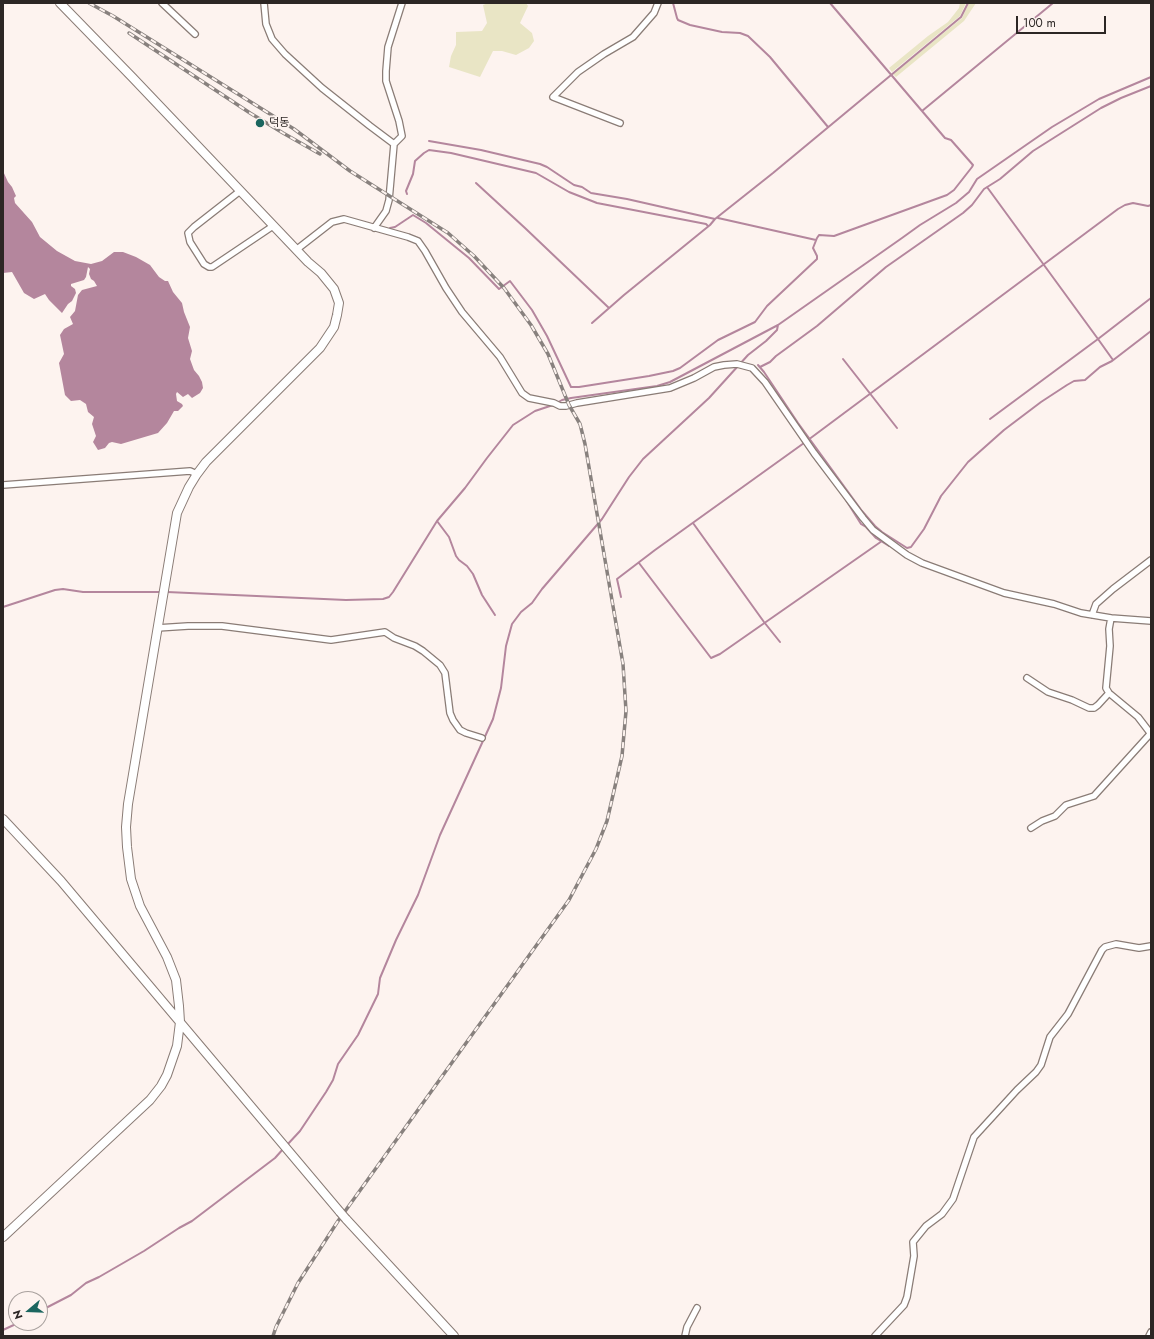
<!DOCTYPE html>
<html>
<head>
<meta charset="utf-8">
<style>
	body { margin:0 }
	#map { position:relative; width:1154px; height:1339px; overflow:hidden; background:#fdf3ef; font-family:Jost,sans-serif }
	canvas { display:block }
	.frame { position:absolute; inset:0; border:4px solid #2c2624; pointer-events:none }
	.north { position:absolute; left:8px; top:1291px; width:40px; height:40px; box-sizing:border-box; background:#fdf3ef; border:1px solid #a9a19e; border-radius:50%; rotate:251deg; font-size:11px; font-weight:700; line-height:16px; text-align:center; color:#2c2624 }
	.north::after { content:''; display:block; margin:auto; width:14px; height:18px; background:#1b665f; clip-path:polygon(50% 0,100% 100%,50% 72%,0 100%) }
	.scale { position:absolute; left:1016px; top:16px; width:90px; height:18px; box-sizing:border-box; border:2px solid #2c2624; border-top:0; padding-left:5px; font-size:12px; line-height:14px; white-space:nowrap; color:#2c2624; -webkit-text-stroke:3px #fdf3ef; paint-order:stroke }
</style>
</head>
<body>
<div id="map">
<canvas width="1154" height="1339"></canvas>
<div class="frame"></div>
<div class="north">N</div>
<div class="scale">100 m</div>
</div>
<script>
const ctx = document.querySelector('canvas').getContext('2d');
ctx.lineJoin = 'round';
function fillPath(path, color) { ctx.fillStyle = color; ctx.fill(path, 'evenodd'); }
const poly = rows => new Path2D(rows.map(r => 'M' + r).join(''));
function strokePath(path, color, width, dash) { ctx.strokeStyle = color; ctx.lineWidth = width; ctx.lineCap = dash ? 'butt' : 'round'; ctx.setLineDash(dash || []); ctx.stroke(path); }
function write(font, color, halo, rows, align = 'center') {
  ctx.font = font + ' Jost,"Noto Sans KR",sans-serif'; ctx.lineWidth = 4; ctx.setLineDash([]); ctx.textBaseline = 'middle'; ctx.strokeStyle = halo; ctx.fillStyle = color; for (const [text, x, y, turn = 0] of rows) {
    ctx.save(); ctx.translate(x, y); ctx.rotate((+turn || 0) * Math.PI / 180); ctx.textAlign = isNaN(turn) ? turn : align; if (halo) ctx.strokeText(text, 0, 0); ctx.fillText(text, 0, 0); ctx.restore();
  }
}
const green = poly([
	[488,3,526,3,528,6,520,23,532,33,534,41,529,48,516,55,502,51,493,51,480,77,449,67,451,56,456,45,456,32,482,31,487,23,483,5],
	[960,3,966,3,960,16,892,72,889,68,928,36,948,22,959,8],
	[969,3,976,3,964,21,896,77,893,74,962,18]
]);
const water = poly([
	[3,171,8,182,12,187,16,196,14,198,15,203,32,222,40,237,57,251,75,261,91,264,102,261,114,252,123,252,136,257,150,265,159,277,165,281,168,281,173,292,182,303,184,312,190,327,188,338,192,351,190,359,194,370,199,376,202,382,203,388,200,393,192,398,188,394,183,397,177,392,176,394,177,401,182,404,183,406,178,411,174,411,167,423,158,433,121,444,112,442,109,443,105,448,98,450,93,442,96,436,92,424,94,417,88,412,86,404,80,400,71,401,65,395,59,363,64,354,60,335,64,329,73,324,70,317,75,311,78,295,82,290,97,286,94,281,91,279,89,274,90,269,88,267,86,277,84,280,71,284,71,286,75,289,76,293,72,301,68,304,62,313,49,300,45,294,34,299,24,293,12,272,3,273]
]);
const stream = poly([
	[673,3,677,18,678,20,690,25,722,32,740,33,748,36,770,57,828,127],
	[922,111,1053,3],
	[429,141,481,150,540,164,547,167,574,185,582,187,591,193,627,199,715,219,773,173,961,17,968,3],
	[476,183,525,228,609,308],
	[987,187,1098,339,1151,298],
	[407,194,406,191,413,174,415,161,424,153,429,150,451,153,536,173,569,192,597,203,706,224,708,226],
	[718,218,816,240],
	[389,230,390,228,395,227,413,215,426,223,469,258,499,289,510,281,532,310,547,336,571,387,579,387,649,376,673,371,680,368,718,340,755,322,767,306,817,259,817,256,813,248,817,238,819,235,834,236,947,195,954,190,972,167,973,165,951,140,945,138,830,3],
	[592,323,624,295,710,225,715,219],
	[843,359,897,428],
	[758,365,764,372,798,423,862,511,875,526,882,532,907,548,911,547,924,529,941,496,968,462,1004,430,1041,402,1067,385,1074,381,1085,380,1100,367,1112,361,1151,331],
	[760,367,770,362,776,356,817,326,886,267,963,213,972,205,984,189,1000,179,1033,151,1101,108,1121,98,1151,86],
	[990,419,1098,339,1113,360],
	[816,460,833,482],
	[844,497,861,524,866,527,876,538,889,546],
	[437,521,449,537,456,556,459,560,467,566,473,574,482,595,495,615],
	[693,523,764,622,780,642],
	[639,563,711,658,720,654,882,541],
	[167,592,346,600,383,599,389,597,393,592,437,521,465,488,487,458,513,425,535,411,553,405,562,400,571,398,657,386,670,382,778,325],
	[621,597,617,579,655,550,804,443,1118,209,1125,205,1133,203,1148,206,1151,205],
	[3,607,55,590,63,589,83,592,162,592],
	[287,1145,300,1131,326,1092,333,1080,338,1064,358,1035,378,994,380,978,396,940,418,895,440,835,493,719,501,688,506,646,512,624,521,612,532,603,542,589,602,519,629,477,643,459,709,398,748,355,766,341,777,330,778,325,902,238,920,225,956,203,969,192,977,179,1052,127,1099,99,1151,77],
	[40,1311,71,1295,86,1283,99,1277,144,1251,179,1228,192,1221,275,1158,284,1148],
	[3,1330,18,1323]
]);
const street = poly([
	[162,3,195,34],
	[264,3,266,24,272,39,285,54,322,88,370,126,394,144],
	[620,123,553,97,578,72,604,54,633,37,654,13,658,3],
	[240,191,194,227,188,233,190,242,204,264,209,267,212,267,273,226],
	[374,228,386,211,389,200,394,144,402,136,399,121,386,81,386,71,388,47,402,3],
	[296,250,332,222,344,219,408,237,418,241,425,251,446,288,462,312,500,357,522,393,529,398,554,403,560,406,566,406,577,403,670,388,694,378,714,367,724,365,737,364,752,368,765,382,814,453,863,518,873,530,907,555,922,563,1004,593,1054,604,1081,613,1111,618,1151,621],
	[3,485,190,471,197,474],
	[1092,615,1096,604,1113,589,1151,560],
	[1111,618,1109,629,1110,646,1106,688,1109,693,1138,717,1151,734],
	[157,628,188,626,222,626,331,640,385,632,394,638,415,646,423,651,440,665,445,673,450,713,453,720,460,730,466,733,482,738],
	[1027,678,1048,692,1072,700,1089,708,1094,708,1098,705,1109,693],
	[1031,828,1042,821,1055,816,1066,805,1094,796,1151,733],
	[685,1336,687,1327,697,1308],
	[875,1336,904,1305,907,1297,914,1256,913,1242,926,1226,942,1214,953,1199,974,1137,1017,1090,1036,1072,1041,1065,1050,1037,1068,1014,1102,950,1105,947,1116,944,1139,948,1151,946],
	[1149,1336,1151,1332]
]);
const secondary = poly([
	[3,819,61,881,340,1212],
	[346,1219,454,1336],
	[3,1237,150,1100,161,1086,167,1075,177,1046,180,1022,179,1006,176,980,167,957,140,906,131,879,127,847,126,827,128,804,177,513,189,487,197,474,206,462,320,348,334,327,337,315,339,303,334,289,321,273,308,262,132,77,60,3]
]);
const rail = poly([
	[89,3,113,16,294,129,350,171,448,233,474,256,504,288,531,325,548,354,569,405,580,424,585,444,623,664,626,711,622,756,607,821,596,849,569,900,338,1221,298,1283,276,1327,273,1336],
	[129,33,250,113,283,133,320,154]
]);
const secondaryBridge = poly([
	[340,1212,346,1219]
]);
const markers = [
	[260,123,5,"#1b665f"]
];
const poiNames = [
	["덕동",269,123]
];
fillPath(green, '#e9e5c5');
fillPath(water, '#b4869d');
strokePath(stream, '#b4869d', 2);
strokePath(street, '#8a7c76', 8);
strokePath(secondary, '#8a7c76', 10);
strokePath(street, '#fff', 5.5);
strokePath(secondary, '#fff', 8);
strokePath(rail, '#88817e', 3.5);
strokePath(rail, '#fdf3ef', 2, [6]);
strokePath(secondaryBridge, '#8a7c76', 10, []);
strokePath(secondaryBridge, '#fff', 8);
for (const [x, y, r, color] of markers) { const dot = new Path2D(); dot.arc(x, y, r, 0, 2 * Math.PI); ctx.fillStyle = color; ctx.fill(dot); strokePath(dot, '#fdf3ef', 1.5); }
write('11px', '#2c2624', '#fdf3ef', poiNames, 'left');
</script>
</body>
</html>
